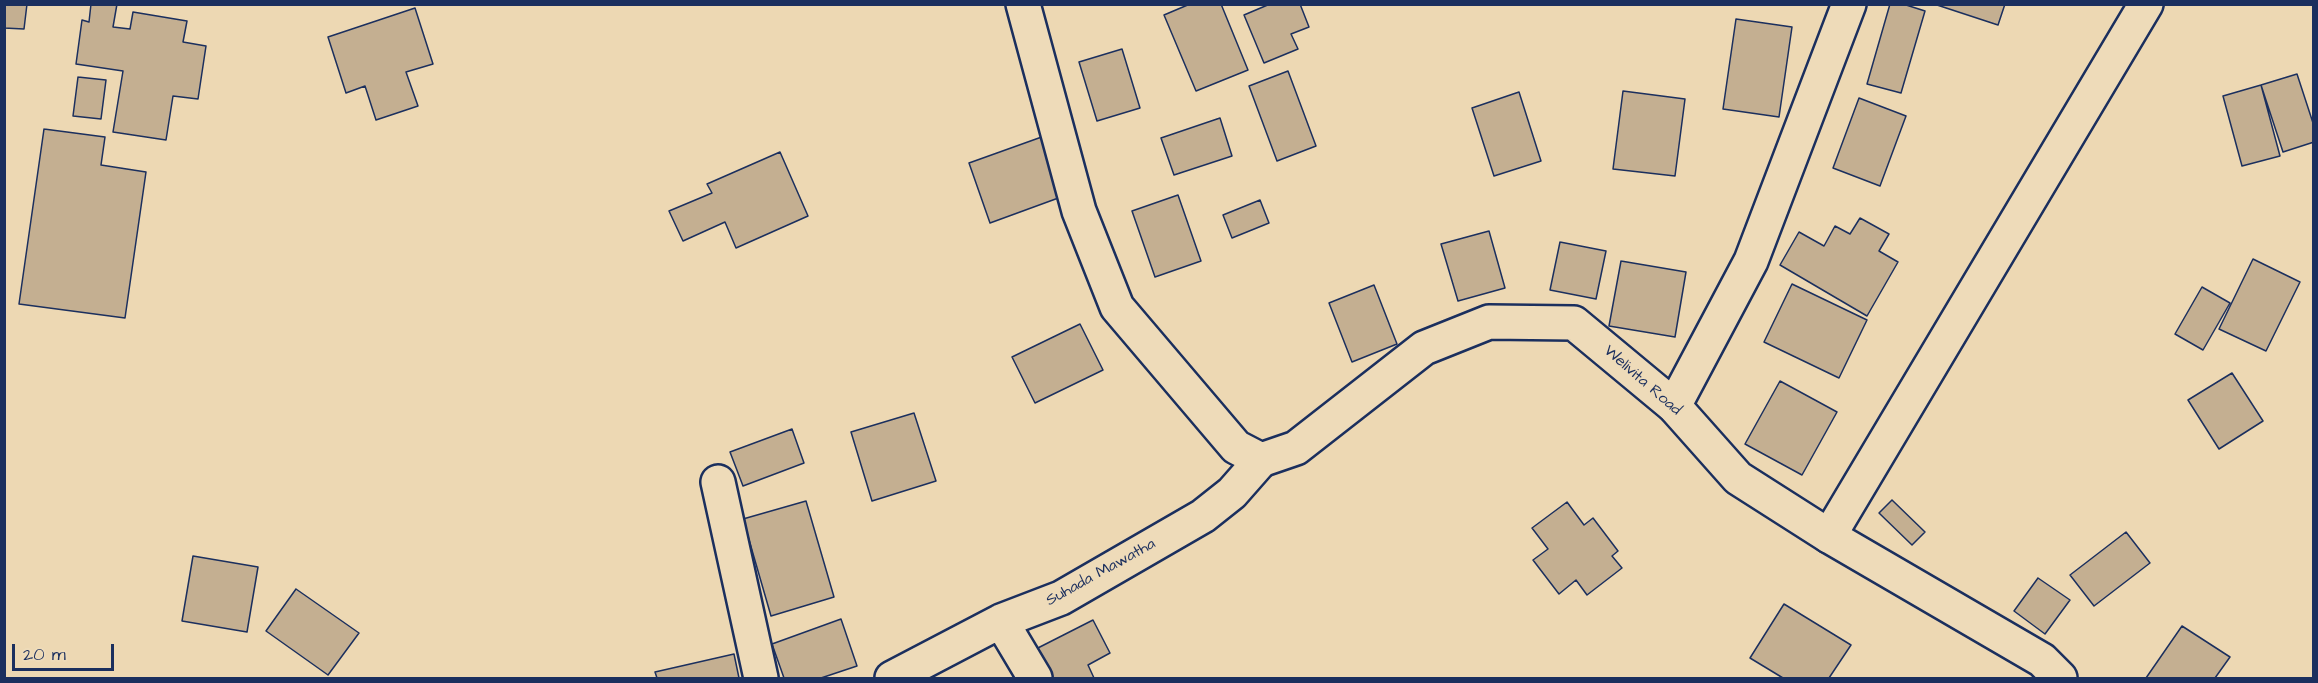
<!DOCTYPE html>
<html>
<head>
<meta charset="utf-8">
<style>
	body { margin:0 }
	#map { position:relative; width:2318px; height:683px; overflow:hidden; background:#edd8b3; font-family:"Architects Daughter",sans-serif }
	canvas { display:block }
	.frame { position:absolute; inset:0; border:6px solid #1b2f5e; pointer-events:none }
	.scale { position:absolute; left:12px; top:644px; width:102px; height:27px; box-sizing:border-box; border:3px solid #1b2f5e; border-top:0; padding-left:8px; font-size:18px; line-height:21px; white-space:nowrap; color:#1b2f5e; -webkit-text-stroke:4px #eedbb9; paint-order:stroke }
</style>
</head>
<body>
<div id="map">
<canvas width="2318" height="683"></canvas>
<div class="frame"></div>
<div class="scale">20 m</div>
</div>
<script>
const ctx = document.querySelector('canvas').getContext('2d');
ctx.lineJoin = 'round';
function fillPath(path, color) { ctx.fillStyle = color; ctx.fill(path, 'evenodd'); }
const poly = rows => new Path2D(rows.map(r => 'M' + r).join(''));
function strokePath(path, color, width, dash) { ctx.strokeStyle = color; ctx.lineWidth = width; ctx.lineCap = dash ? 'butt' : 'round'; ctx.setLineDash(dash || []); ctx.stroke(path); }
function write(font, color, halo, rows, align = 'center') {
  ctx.font = font + ' "Architects Daughter",sans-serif'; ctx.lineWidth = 4.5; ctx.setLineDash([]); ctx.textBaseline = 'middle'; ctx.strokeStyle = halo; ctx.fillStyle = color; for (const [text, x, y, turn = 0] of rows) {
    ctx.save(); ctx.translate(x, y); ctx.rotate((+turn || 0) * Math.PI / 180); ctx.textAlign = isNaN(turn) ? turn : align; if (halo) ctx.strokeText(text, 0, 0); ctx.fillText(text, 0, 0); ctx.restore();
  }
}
const building = poly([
	[4,4,27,4,24,29,4,28,4,4],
	[91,4,117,4,113,27,130,29,133,12,187,21,183,42,206,46,198,99,173,96,166,140,113,132,123,71,76,64,82,20,89,22,91,4],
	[1190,4,1221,4,1248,70,1196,91,1164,15,1190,4],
	[1270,4,1300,4,1309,27,1291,34,1298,49,1264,63,1244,15,1270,4],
	[1890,4,1903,4,1925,11,1901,93,1867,84,1890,4],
	[1934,4,2005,4,1998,25,1934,4],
	[415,8,433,64,406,72,418,106,376,120,365,86,346,93,328,37,415,8],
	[1736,19,1792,27,1779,117,1723,109,1736,19],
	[1122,49,1140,108,1097,121,1079,62,1122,49],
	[1288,71,1316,146,1277,161,1249,86,1288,71],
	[2297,74,2314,126,2314,142,2283,152,2261,85,2297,74],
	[78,77,106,80,101,119,73,116,78,77],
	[2261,85,2280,156,2242,166,2223,96,2261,85],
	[1623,91,1685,99,1675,176,1613,169,1623,91],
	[1519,92,1541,161,1494,176,1472,108,1519,92],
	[1859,98,1906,116,1880,186,1833,168,1859,98],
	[1220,118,1232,156,1174,175,1161,138,1220,118],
	[44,129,105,137,101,165,146,172,125,318,19,304,44,129],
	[1050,134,1072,193,990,223,969,163,1050,134],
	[780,152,808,216,736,248,725,222,683,241,669,211,712,193,707,184,780,152],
	[1178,195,1201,261,1155,277,1132,211,1178,195],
	[1260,200,1269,223,1232,238,1223,215,1260,200],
	[1860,218,1889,234,1879,251,1898,262,1867,316,1780,265,1799,232,1824,246,1835,226,1850,234,1860,218],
	[1489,231,1505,288,1458,301,1441,244,1489,231],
	[1560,242,1606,251,1596,299,1550,290,1560,242],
	[2253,259,2300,282,2266,351,2219,329,2253,259],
	[1621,261,1686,272,1675,337,1609,326,1621,261],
	[1792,284,1867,320,1839,378,1764,342,1792,284],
	[1374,285,1397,344,1352,362,1329,303,1374,285],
	[2202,287,2230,303,2203,350,2175,334,2202,287],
	[1080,324,1103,370,1035,403,1012,357,1080,324],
	[2232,373,2263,421,2219,449,2188,400,2232,373],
	[1780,381,1837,412,1802,475,1745,444,1780,381],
	[914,413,936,481,872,501,851,432,914,413],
	[792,429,804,463,743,486,730,452,792,429],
	[1892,500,1925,532,1912,545,1879,513,1892,500],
	[806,501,834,597,771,616,743,519,806,501],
	[1567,502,1584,525,1593,518,1618,551,1612,556,1622,568,1587,595,1576,580,1559,594,1533,560,1548,549,1532,528,1567,502],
	[2126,532,2150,563,2094,606,2070,575,2126,532],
	[193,556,258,567,247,632,182,621,193,556],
	[2038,578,2070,600,2045,634,2014,611,2038,578],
	[296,589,359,633,328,675,266,631,296,589],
	[1784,604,1851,645,1829,678,1783,678,1750,658,1784,604],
	[841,619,857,666,821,678,784,678,772,644,841,619],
	[1093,620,1110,653,1088,665,1094,678,1044,678,1030,652,1093,620],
	[2182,626,2230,657,2215,678,2146,678,2182,626],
	[734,654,739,678,657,678,655,672,734,654]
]);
const street = poly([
	[1674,406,1751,261,1849,4],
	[718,482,761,678],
	[1829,536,2146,4],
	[1001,621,1035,678],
	[892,678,1001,621,1061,598,1203,516,1232,493,1261,460]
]);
const secondary = poly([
	[1023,4,1079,211,1117,307,1236,447,1261,460,1296,448,1424,348,1489,322,1574,323,1674,406,1738,478,1829,536,2042,660,2060,678]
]);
const streetNames = [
	["Welivita Road",1642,381,41],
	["Suhada Mawatha",1101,573,-29]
];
fillPath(building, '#c4af91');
strokePath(building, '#1b2f5e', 1.5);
strokePath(street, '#1b2f5e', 38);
strokePath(secondary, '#1b2f5e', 38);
strokePath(street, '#eedbb9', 33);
strokePath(secondary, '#eedbb9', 33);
write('16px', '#1b2f5e', '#eedbb9', streetNames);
</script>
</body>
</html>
